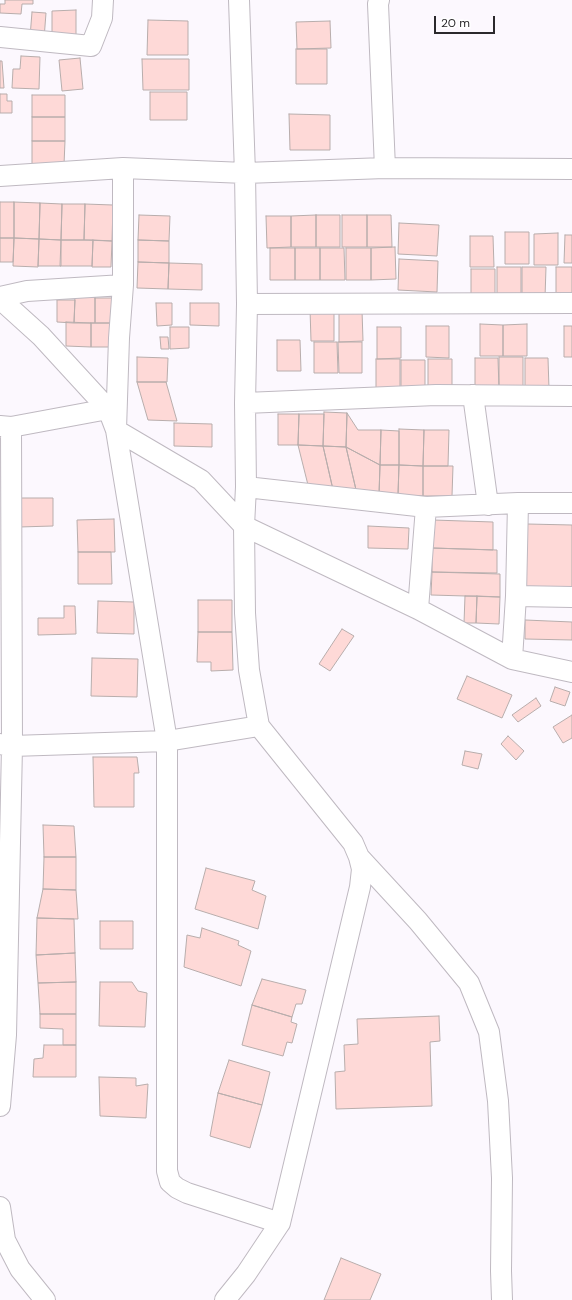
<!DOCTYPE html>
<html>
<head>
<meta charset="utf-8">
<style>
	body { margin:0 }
	#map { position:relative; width:572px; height:1300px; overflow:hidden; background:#fcf8fe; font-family:"DM Sans",sans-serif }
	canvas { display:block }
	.scale { position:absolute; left:434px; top:16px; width:61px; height:18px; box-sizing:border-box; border:2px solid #2b292c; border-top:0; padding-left:5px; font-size:12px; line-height:14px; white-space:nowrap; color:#2b292c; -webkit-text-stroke:3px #fff; paint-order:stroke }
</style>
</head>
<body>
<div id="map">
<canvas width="572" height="1300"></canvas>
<div class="scale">20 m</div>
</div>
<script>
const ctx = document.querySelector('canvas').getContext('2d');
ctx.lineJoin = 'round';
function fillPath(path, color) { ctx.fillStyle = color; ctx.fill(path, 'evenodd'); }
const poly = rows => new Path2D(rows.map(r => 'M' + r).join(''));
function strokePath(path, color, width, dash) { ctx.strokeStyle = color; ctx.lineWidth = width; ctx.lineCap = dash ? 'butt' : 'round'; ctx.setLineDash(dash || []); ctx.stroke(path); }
const building = poly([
	[5,0,33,0,33,4,22,4,21,14,0,13,0,4,5,4,5,0],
	[76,10,76,40,52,39,52,11,76,10],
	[32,12,46,13,44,39,30,37,32,12],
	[148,20,188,21,188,55,147,55,148,20],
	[330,21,331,48,297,49,296,22,330,21],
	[296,49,327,49,327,84,296,84,296,49],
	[21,56,40,57,39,89,12,88,13,69,20,69,21,56],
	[80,58,83,89,62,91,59,60,80,58],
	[142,59,189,59,189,90,143,90,142,59],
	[0,61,2,61,4,88,0,88,0,61],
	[150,92,187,92,187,120,150,120,150,92],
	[0,94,7,94,7,101,12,101,12,113,0,113,0,94],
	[32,95,65,95,65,117,32,117,32,95],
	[289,114,330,115,330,150,290,150,289,114],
	[32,117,65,117,65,141,32,141,32,117],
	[32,141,65,141,64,165,32,165,32,141],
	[0,202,14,202,14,238,0,238,0,202],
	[14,202,40,203,39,239,14,238,14,202],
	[40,203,62,204,61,240,39,239,40,203],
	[62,204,85,204,84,240,61,240,62,204],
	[85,204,113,205,112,241,84,240,85,204],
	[139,215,170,216,169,241,138,240,139,215],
	[316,215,316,247,291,247,291,216,316,215],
	[316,215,340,215,340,247,316,247,316,215],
	[342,215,367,215,367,247,342,247,342,215],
	[367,215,391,215,392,247,367,247,367,215],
	[266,216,291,216,291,247,267,248,266,216],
	[399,223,439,225,437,256,398,254,399,223],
	[505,232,529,232,529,264,505,264,505,232],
	[558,233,558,265,534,265,534,234,558,233],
	[565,235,572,235,572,263,564,263,565,235],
	[470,236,493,236,494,267,470,267,470,236],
	[0,238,14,238,13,262,0,262,0,238],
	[14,238,39,239,38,267,13,266,14,238],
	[39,239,61,240,61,266,38,266,39,239],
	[61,240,93,240,92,266,60,266,61,240],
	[93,240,112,241,111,267,92,267,93,240],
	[138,240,169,241,169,263,138,262,138,240],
	[395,247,396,279,371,280,371,248,395,247],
	[270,248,295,248,295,280,270,280,270,248],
	[295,248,320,248,320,280,295,280,295,248],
	[320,248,344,248,345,280,320,280,320,248],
	[346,248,371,248,371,280,346,280,346,248],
	[399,259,438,261,437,292,398,290,399,259],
	[138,262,169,263,168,289,137,288,138,262],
	[169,263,202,264,202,290,168,289,169,263],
	[497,267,521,267,521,298,497,298,497,267],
	[522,267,546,267,545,298,522,298,522,267],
	[556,267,572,267,572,299,556,299,556,267],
	[471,269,495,269,495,300,471,300,471,269],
	[75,297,95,297,95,323,74,323,75,297],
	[95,298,114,298,113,323,95,323,95,298],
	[57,300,75,300,74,323,57,322,57,300],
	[156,303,172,303,172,325,157,326,156,303],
	[190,303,219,303,219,326,190,325,190,303],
	[310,309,334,309,334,341,311,341,310,309],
	[339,310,362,310,363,341,339,342,339,310],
	[66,322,91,323,91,347,66,346,66,322],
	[91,323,113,323,113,347,91,347,91,323],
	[480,324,503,325,503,356,480,356,480,324],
	[527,324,527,356,503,356,503,325,527,324],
	[426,326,449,326,449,358,426,357,426,326],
	[564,326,572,326,572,357,564,357,564,326],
	[170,327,189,327,189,348,170,349,170,327],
	[377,327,401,327,401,358,377,359,377,327],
	[160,337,168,337,169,349,161,349,160,337],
	[277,340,300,340,301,371,277,371,277,340],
	[314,342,337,342,338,373,314,373,314,342],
	[338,342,362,342,362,373,339,373,338,342],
	[137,357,168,358,167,382,137,382,137,357],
	[499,357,523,357,523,389,499,389,499,357],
	[475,358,498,358,499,389,475,389,475,358],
	[525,358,548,358,549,389,525,389,525,358],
	[376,359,400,359,400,390,376,391,376,359],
	[428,359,452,359,452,391,428,390,428,359],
	[401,360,425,360,425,391,401,391,401,360],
	[137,382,166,382,177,421,148,420,137,382],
	[324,412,347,413,346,447,323,446,324,412],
	[347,413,358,430,381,430,380,465,346,447,347,413],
	[278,414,299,414,298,445,278,445,278,414],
	[299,414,324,414,323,446,298,445,299,414],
	[174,423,212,424,212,447,174,446,174,423],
	[399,429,424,430,423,466,399,465,399,429],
	[381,430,399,431,399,465,380,465,381,430],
	[424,430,449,430,448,466,423,466,424,430],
	[298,445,323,446,334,494,310,493,298,445],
	[323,446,346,447,357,494,334,494,323,446],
	[346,447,380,465,379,495,357,494,346,447],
	[380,465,399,465,398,495,379,495,380,465],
	[399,465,423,466,423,496,398,495,399,465],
	[423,466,453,466,452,496,423,496,423,466],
	[19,498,53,498,53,526,19,527,19,498],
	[114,519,115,552,78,552,77,520,114,519],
	[433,520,493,522,493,550,432,548,433,520],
	[527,524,572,525,572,594,526,592,527,524],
	[368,526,409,528,408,549,368,548,368,526],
	[432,548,497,550,497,573,432,572,432,548],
	[78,552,111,552,112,584,78,584,78,552],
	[432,572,500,574,500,597,431,595,432,572],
	[465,596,477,596,476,623,464,623,465,596],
	[477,596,500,597,499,624,476,623,477,596],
	[198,600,232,600,232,632,198,632,198,600],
	[98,601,134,602,134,634,97,633,98,601],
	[64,606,75,606,76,634,38,635,38,618,64,618,64,606],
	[525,620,572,622,572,640,525,639,525,620],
	[342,629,354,636,330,671,319,664,342,629],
	[198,632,232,632,233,670,211,671,211,662,197,662,198,632],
	[92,658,138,659,137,697,91,696,92,658],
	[467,676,512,695,502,718,457,699,467,676],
	[555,687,570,692,565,706,550,701,555,687],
	[536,698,541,706,518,722,512,715,536,698],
	[572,715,572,738,563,743,553,727,572,715],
	[508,736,524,751,516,760,501,744,508,736],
	[465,751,482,754,478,769,462,765,465,751],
	[93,757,137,757,139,773,134,773,134,807,94,807,93,757],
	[43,825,74,826,76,857,44,857,43,825],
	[44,857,76,857,76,890,43,889,44,857],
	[206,868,255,881,252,890,266,896,258,929,195,909,206,868],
	[43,889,76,890,78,919,37,918,43,889],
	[37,918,74,919,75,953,36,955,37,918],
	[100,921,133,921,133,949,100,949,100,921],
	[202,928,239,941,238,945,251,951,241,986,184,967,187,935,200,938,202,928],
	[75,953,76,982,38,983,36,955,75,953],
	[262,979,306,990,302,1004,296,1004,292,1017,252,1005,262,979],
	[76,982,76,1014,40,1014,38,983,76,982],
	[100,982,132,982,138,991,147,993,145,1027,99,1026,100,982],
	[252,1005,292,1017,291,1022,297,1024,292,1043,287,1042,283,1056,242,1045,252,1005],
	[40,1014,76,1014,76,1045,63,1045,63,1029,40,1028,40,1014],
	[439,1016,440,1041,430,1042,432,1106,336,1109,335,1072,345,1071,344,1045,358,1044,357,1019,439,1016],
	[44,1045,76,1045,76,1077,33,1077,34,1059,43,1058,44,1045],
	[229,1060,270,1072,262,1105,218,1093,229,1060],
	[99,1077,136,1078,136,1086,148,1084,146,1118,100,1116,99,1077],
	[218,1093,262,1105,250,1148,210,1136,218,1093],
	[341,1258,381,1274,370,1300,324,1300,341,1258]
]);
const minor = poly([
	[379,0,378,4,385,168],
	[0,37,91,46,102,18,103,0],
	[123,168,123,285,119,338,116,430,167,741,167,1171,170,1182,177,1188,187,1193,280,1223],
	[0,176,123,168,245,173,385,168,572,169],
	[0,297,27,291,123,285],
	[0,299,41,336,108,409,116,430,201,480,244,526,418,609,512,659,572,672],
	[247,304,572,303],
	[473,395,488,505],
	[245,403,436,395,572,396],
	[0,426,11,427,108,409],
	[246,487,426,507,518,503,572,503],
	[516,596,572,597],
	[418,609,426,507],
	[512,659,516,596,518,503],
	[0,744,12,746,167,741,259,726],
	[359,857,418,921,469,983,489,1032,498,1101,502,1178,501,1271,502,1300],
	[0,1106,6,1035,12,746,11,427],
	[0,1207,5,1240,20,1269,45,1300],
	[225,1300,246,1274,280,1223,360,887,362,869,359,857,353,843,259,726,249,670,245,613,244,526,246,487,245,403,247,304,245,173,239,0]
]);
fillPath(building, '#fed9d7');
strokePath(building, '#b8adac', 1);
strokePath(minor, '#bfb9c1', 22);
strokePath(minor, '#fff', 20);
</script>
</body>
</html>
